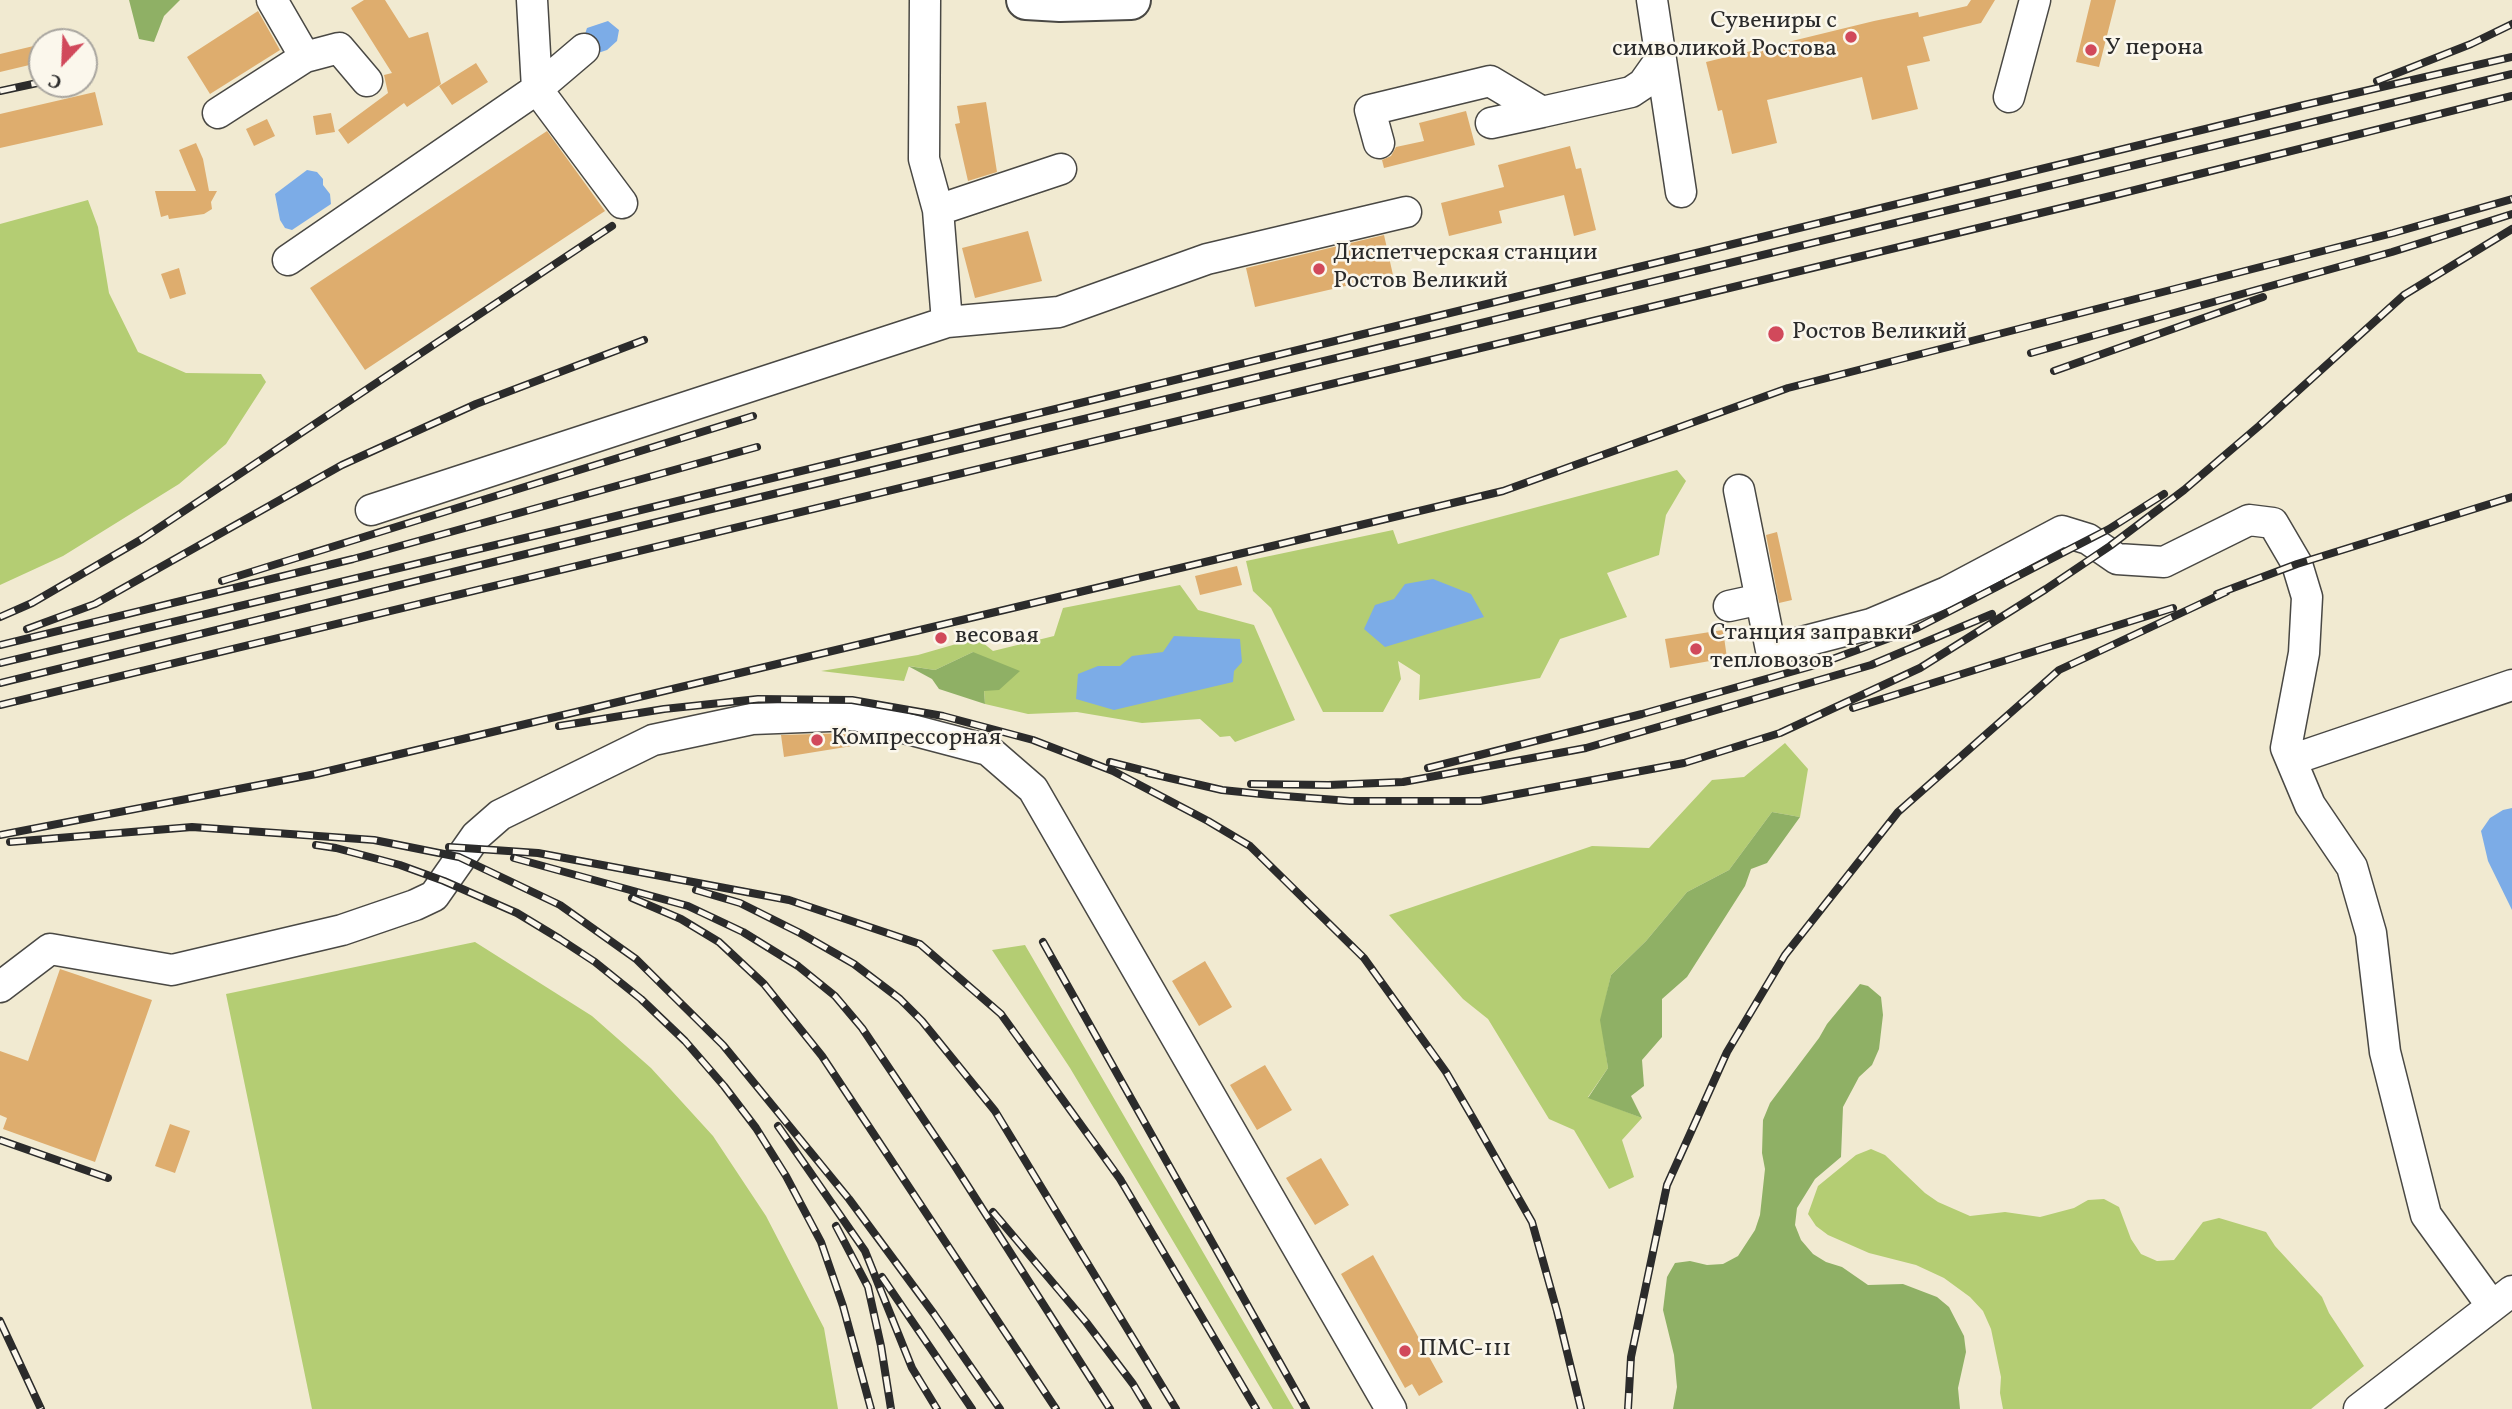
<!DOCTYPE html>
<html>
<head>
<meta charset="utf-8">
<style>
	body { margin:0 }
	#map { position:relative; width:2512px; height:1409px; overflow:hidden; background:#f1ead1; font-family:Vollkorn,serif }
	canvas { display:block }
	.north { position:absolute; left:28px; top:28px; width:70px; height:70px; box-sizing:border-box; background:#fbf7ec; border:2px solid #a8a59f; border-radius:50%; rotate:203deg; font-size:19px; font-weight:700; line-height:28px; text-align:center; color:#2b2b2b }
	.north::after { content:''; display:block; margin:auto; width:24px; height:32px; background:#d1495b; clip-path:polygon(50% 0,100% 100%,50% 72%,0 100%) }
</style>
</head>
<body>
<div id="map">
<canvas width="2512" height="1409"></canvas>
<div class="north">С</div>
</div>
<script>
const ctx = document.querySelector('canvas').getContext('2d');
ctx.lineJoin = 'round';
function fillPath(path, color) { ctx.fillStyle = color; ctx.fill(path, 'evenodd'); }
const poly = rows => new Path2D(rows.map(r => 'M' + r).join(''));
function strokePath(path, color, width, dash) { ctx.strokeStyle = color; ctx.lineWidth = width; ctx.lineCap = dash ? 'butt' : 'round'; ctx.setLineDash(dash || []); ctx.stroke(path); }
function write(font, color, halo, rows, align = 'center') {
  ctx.font = font + ' Vollkorn,serif'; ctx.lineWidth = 5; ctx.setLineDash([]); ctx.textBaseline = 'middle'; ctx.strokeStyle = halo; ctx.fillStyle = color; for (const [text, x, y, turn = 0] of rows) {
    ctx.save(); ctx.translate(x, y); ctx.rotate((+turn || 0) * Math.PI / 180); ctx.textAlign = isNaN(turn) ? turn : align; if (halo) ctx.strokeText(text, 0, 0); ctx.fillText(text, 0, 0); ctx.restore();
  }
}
const green = poly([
	[88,200,98,227,109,293,138,352,186,373,261,374,266,382,226,444,179,484,63,556,0,585,0,224],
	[1677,470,1686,481,1666,515,1659,555,1607,573,1627,617,1560,639,1540,678,1419,700,1420,675,1398,661,1401,679,1383,712,1323,712,1271,608,1253,591,1246,561,1393,530,1398,544],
	[1180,585,1198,610,1254,625,1295,720,1235,742,1230,736,1220,737,1200,719,1142,723,1077,712,1028,714,985,704,984,690,973,652,935,670,909,666,904,681,821,671,918,655,977,638,993,651,1054,636,1063,608],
	[1785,743,1808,769,1800,817,1772,812,1729,870,1687,892,1646,941,1611,975,1601,1020,1608,1068,1588,1097,1642,1118,1622,1140,1634,1177,1609,1189,1574,1130,1549,1119,1488,1019,1463,999,1389,915,1592,846,1649,848,1712,780,1744,777],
	[475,942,592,1016,651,1068,713,1136,766,1216,824,1328,838,1409,312,1409,226,994],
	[1025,945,1294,1409,1273,1409,1070,1068,992,950],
	[1871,1149,1885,1155,1925,1193,1938,1202,1970,1216,2005,1212,2040,1217,2074,1208,2088,1200,2104,1199,2119,1207,2131,1239,2141,1254,2157,1261,2174,1260,2203,1222,2219,1218,2266,1232,2275,1246,2322,1297,2329,1313,2364,1366,2311,1409,2003,1409,2000,1393,2001,1377,1991,1329,1983,1311,1970,1297,1944,1278,1916,1265,1869,1253,1828,1235,1816,1226,1808,1214,1818,1186,1856,1155]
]);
const forest = poly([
	[129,0,180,0,164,16,154,42,139,39],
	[973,652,1020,671,999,690,984,691,985,704,939,689,932,679,908,666,935,670],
	[1772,812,1800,817,1767,863,1751,869,1745,886,1687,977,1662,999,1662,1037,1642,1060,1644,1086,1631,1096,1642,1118,1588,1098,1608,1068,1600,1020,1611,975,1646,941,1687,892,1729,870],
	[1860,984,1868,986,1881,997,1883,1015,1879,1049,1872,1065,1859,1077,1843,1107,1841,1157,1815,1179,1797,1208,1795,1225,1801,1240,1813,1254,1826,1262,1842,1267,1868,1285,1903,1284,1937,1297,1949,1307,1964,1336,1966,1352,1958,1388,1960,1409,1673,1409,1677,1387,1674,1355,1663,1310,1667,1277,1675,1263,1690,1261,1707,1265,1723,1264,1738,1256,1755,1230,1760,1215,1765,1169,1762,1153,1763,1120,1770,1103,1819,1038,1827,1024]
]);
const water = poly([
	[608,21,619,30,617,41,607,50,598,53,589,48,584,37,587,28],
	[307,170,317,172,323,179,323,185,330,194,331,204,292,230,285,228,280,220,275,194],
	[1433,579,1471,594,1484,617,1385,647,1364,629,1375,605,1394,599,1405,584],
	[1174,636,1240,639,1242,662,1234,671,1233,682,1114,710,1076,699,1078,674,1098,666,1120,666,1132,656,1163,652],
	[2512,808,2512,910,2488,861,2481,831,2490,818,2503,810]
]);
const building = poly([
	[364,0,385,0,409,38,428,32,441,84,407,107,404,103,348,144,338,130,388,93,384,75,392,73,351,8],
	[1971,0,1995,0,1981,23,1923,37,1930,61,1907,66,1918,109,1872,120,1862,77,1767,100,1777,143,1732,154,1722,110,1718,111,1706,62,1874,21,1918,12,1919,17,1967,6],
	[2091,0,2116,0,2099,67,2076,62],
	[258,11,280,50,210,94,187,57],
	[42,44,42,62,0,72,0,54],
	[476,63,488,82,452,105,439,86],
	[95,92,103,125,0,148,0,114],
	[986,102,997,172,968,181,955,124,960,123,957,106],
	[1466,111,1475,145,1384,168,1382,160,1391,156,1396,147,1424,141,1419,123],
	[331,113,335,132,316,135,313,116],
	[267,119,275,136,254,146,246,129],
	[547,131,605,211,365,370,310,288],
	[196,143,203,159,209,191,217,191,211,202,212,209,204,214,169,219,168,215,161,217,155,191,196,191,179,150],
	[1570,146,1576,169,1581,168,1596,230,1574,236,1564,195,1499,211,1502,223,1449,236,1441,203,1504,187,1498,165],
	[1028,231,1042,281,975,298,962,248],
	[1384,235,1393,275,1255,307,1246,268],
	[179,268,186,294,170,299,161,274],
	[1777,532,1792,600,1779,603,1766,535],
	[1237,566,1242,585,1200,595,1195,576],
	[1723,630,1727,658,1670,668,1665,639],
	[850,733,852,746,784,757,781,735],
	[1205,961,1232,1007,1199,1026,1172,981],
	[60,969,152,1000,95,1162,3,1129,7,1118,0,1115,0,1051,28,1061],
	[1265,1065,1292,1110,1257,1130,1230,1085],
	[170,1124,190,1131,175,1173,155,1166],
	[1321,1158,1349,1205,1315,1225,1286,1178],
	[1373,1255,1443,1382,1419,1396,1412,1384,1405,1388,1341,1274]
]);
const minor = poly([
	[272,0,305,57,339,48,367,81],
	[1652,0,1681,192],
	[584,49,537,89,622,203],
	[2009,97,2035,0],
	[218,113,305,57],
	[1491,123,1542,112],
	[1379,143,1370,110,1490,81,1542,112,1631,92,1643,84,1660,60],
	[938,210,1061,169],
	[288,260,537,89,532,0],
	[947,322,1059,312,1207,259,1406,212],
	[1739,490,1771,650,1871,624,1947,592,2062,531,2088,539,2117,559,2164,562,2249,520,2273,523,2297,564,2307,597,2304,653,2286,748,2310,805,2352,867,2371,933,2385,1052,2426,1215,2492,1306],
	[371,510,947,322,938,210,924,159,925,0],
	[1729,606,1761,599],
	[2291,760,2512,685],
	[0,987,50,949,172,970,342,930,415,905,434,896,476,836,500,815,653,740,752,719,855,715,988,750,1033,789,1391,1409],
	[2359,1409,2512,1291]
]);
const highway = poly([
	[1026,0,1060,2,1131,0]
]);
const rail = poly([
	[2377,81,2471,44,2512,24],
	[0,91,42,82],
	[2031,353,2392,252,2512,214],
	[2054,371,2263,297],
	[222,581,753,416],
	[2217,594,2297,564,2512,497],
	[0,617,32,603,142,539,612,226],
	[27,629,95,604,342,465,476,404,644,340],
	[0,645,353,559,757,447],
	[0,663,571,527,2304,105,2512,57],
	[0,683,579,541,2512,74],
	[0,705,2115,195,2512,96],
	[1853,708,2173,608],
	[559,726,664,709,758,699,852,700,943,716,1033,740,1113,771,1208,821,1250,846,1364,958,1446,1072,1474,1120,1532,1222,1557,1311,1581,1409],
	[1110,762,1157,774],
	[1428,768,1642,714,1819,664,1917,628,2109,529,2164,494],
	[1148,773,1222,790,1271,795,1350,801,1480,801,1684,763,1780,733,1920,668,2046,589,2110,546,2184,490,2259,426,2404,295,2512,229],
	[1251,784,1328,785,1403,782,1586,748,1871,665,1992,614],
	[0,835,316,774,1503,491,1788,388,2393,233,2512,199],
	[10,842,192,827,374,840,459,857,560,905,636,959,723,1045,849,1199,934,1314,1000,1409],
	[316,845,336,848,400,865,444,881,517,913,560,939,595,962,641,999,685,1041,724,1086,756,1128,786,1176,821,1242,843,1306,871,1409],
	[449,847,538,853,789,900,920,944,1001,1014,1120,1179,1256,1409],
	[514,858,688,906,743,932,798,966,835,996,862,1028,955,1166,1110,1409],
	[696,890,740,903,800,933,854,964,900,999,922,1021,995,1111,1176,1409],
	[632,898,681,919,719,942,764,984,822,1056,1056,1409],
	[1043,942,1306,1409],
	[778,1126,865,1251,912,1368,937,1409],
	[0,1140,108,1178],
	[993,1212,1086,1322,1133,1384,1148,1409],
	[836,1226,868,1287,881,1346,891,1409],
	[882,1277,972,1409],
	[0,1321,41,1409],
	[1628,1409,1631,1357,1667,1185,1727,1052,1785,955,1898,812,2059,670,2226,592]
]);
const markers = [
	[1851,37,7,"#d1495b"],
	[2091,50,7,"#d1495b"],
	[1319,269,7,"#d1495b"],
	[1776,334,9,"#d1495b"],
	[941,638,7,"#d1495b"],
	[1696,649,7,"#d1495b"],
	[817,740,7,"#d1495b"],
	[1405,1351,7,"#d1495b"]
];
const poiNames = [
	["Сувениры с",1837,23,"right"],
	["символикой Ростова",1837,51,"right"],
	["У перона",2105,50],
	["Диспетчерская станции",1333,255],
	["Ростов Великий",1333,283],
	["Ростов Великий",1792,334],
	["Станция заправки",1710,635],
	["тепловозов",1710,663],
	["весовая",955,638],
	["Компрессорная",831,740],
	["ПМС-111",1419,1351]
];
fillPath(green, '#b4cd73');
fillPath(forest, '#8fb065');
fillPath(water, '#7cace7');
fillPath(building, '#dead6e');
strokePath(minor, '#494844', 33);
strokePath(highway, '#494844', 42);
strokePath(minor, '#fff', 30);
strokePath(highway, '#fff', 38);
strokePath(rail, '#2b2b2b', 8);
strokePath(rail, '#fbf7ec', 5, [16]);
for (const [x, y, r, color] of markers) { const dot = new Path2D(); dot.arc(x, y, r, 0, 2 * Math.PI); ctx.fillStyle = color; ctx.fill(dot); strokePath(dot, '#fbf7ec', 2.5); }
write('24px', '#2b2b2b', '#fbf7ec', poiNames, 'left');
</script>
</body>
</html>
